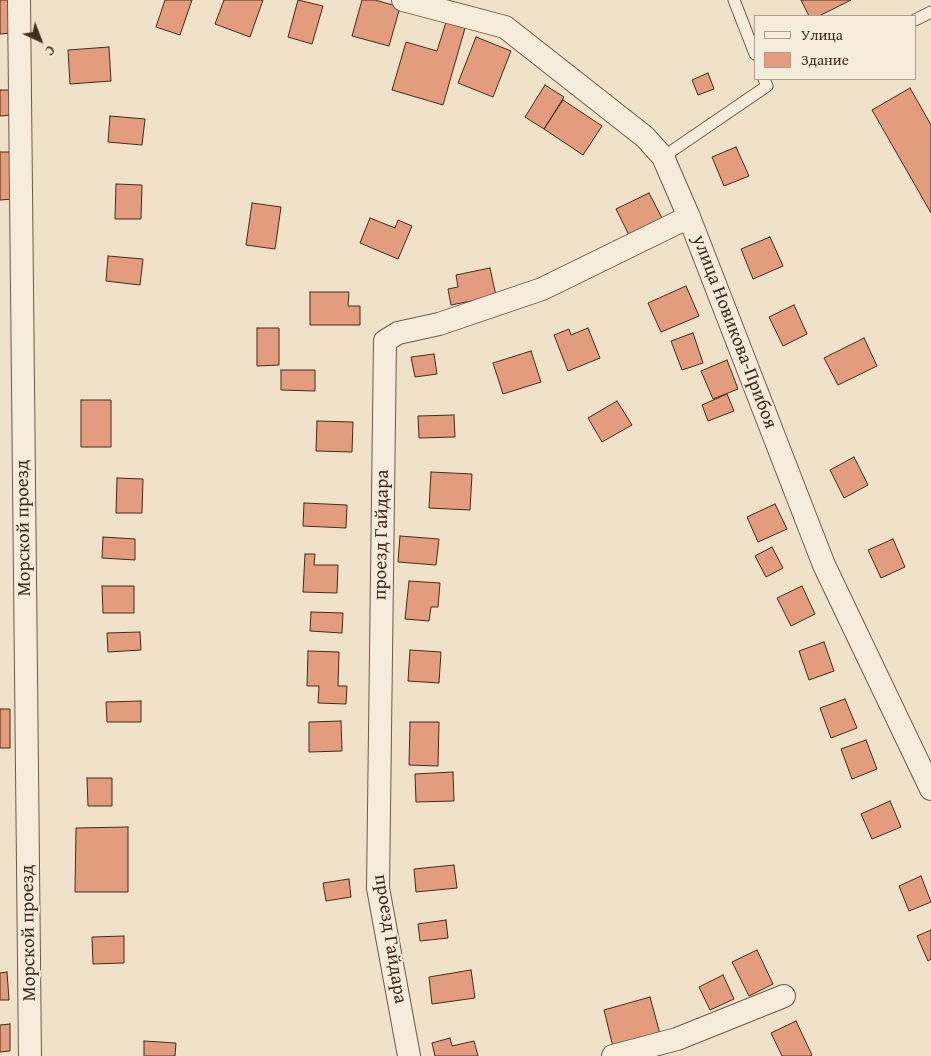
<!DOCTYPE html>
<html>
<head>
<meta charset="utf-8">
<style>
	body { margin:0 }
	#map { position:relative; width:931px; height:1056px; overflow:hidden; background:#f0e2c9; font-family:"Gentium Book Plus",serif }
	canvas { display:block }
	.legend { position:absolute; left:754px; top:15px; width:162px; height:65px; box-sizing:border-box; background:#f5ecdc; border:1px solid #ad9f8f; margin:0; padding:6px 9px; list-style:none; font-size:15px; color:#422c1b }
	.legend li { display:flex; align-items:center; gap:10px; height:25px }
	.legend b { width:25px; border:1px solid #ad9f8f }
	.north { position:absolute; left:15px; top:15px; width:50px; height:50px; -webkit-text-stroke:4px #f5ecdc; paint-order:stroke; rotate:137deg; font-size:14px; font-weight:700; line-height:20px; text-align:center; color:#422c1b }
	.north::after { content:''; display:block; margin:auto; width:18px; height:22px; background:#422c1b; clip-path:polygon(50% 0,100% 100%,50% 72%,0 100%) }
</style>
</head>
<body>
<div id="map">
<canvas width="931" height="1056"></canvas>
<ul class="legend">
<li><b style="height:6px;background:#f5ecdc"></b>Улица</li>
<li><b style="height:14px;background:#e39c7d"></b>Здание</li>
</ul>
<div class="north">С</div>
</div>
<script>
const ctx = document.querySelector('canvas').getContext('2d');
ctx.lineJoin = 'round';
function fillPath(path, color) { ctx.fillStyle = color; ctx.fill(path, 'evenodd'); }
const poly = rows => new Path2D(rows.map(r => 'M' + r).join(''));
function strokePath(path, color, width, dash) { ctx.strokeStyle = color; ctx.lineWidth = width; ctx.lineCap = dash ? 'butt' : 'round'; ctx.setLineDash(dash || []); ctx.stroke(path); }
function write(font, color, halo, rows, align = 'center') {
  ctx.font = font + ' "Gentium Book Plus",serif'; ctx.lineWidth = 4; ctx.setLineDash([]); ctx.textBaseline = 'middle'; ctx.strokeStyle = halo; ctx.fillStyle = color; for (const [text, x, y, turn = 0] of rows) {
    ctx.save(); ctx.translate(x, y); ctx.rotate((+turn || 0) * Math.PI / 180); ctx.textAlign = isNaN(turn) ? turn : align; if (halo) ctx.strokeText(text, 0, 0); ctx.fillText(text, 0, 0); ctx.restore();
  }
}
const building = poly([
	[0,0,8,0,11,33,0,34,0,0],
	[165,0,192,0,180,35,156,27,165,0],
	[224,0,263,0,250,37,215,24,224,0],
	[298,0,323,6,312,44,288,37,298,0],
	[362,0,375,0,400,7,389,46,352,36,362,0],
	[801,0,851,0,819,16,809,16,801,0],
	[446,22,465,28,443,105,392,90,406,42,437,51,446,22],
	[476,37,511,51,493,97,458,83,476,37],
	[109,47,111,81,70,84,68,50,109,47],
	[708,73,714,89,698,95,692,80,708,73],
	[545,85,564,97,544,129,525,117,545,85],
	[910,88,931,125,931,213,872,110,910,88],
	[0,90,11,90,12,115,0,116,0,90],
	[563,100,602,126,583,155,544,129,563,100],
	[110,116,145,119,142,145,108,142,110,116],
	[736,147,749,176,724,186,712,157,736,147],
	[0,152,12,152,13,199,0,200,0,152],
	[116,184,142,185,141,219,115,219,116,184],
	[649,193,663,220,630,237,616,209,649,193],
	[252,203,281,207,275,249,246,245,252,203],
	[370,218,395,228,398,220,412,226,398,259,360,243,370,218],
	[770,237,783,266,753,279,741,249,770,237],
	[108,256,143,259,140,285,106,281,108,256],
	[490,268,496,296,451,305,448,289,458,287,456,275,490,268],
	[686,286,699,316,661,332,648,303,686,286],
	[310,292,349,292,348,306,360,306,360,325,310,325,310,292],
	[794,305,807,334,783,346,769,317,794,305],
	[257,328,279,328,279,365,257,366,257,328],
	[588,328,600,358,568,371,554,335,569,329,571,335,588,328],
	[693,333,703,363,682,370,671,341,693,333],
	[864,338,877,366,838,385,824,358,864,338],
	[531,351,541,382,503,394,493,363,531,351],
	[434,354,437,374,415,377,411,357,434,354],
	[727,360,738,389,713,399,701,371,727,360],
	[281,370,315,370,315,391,281,390,281,370],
	[727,394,734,411,708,421,702,405,727,394],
	[81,400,111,400,111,447,81,447,81,400],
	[617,401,632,425,602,442,588,418,617,401],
	[454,415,455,437,419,438,418,416,454,415],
	[317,421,353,422,352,452,316,451,317,421],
	[854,457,868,485,844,498,830,470,854,457],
	[431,472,472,474,470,510,429,508,431,472],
	[117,478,143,479,142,513,116,513,117,478],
	[304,503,347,505,346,528,303,526,304,503],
	[775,504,787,529,758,542,747,517,775,504],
	[400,536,439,539,436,565,398,562,400,536],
	[103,537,135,539,135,560,102,558,103,537],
	[893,539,905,567,881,578,868,550,893,539],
	[772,547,783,568,766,577,755,556,772,547],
	[305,554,315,554,314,565,338,565,337,593,303,592,305,554],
	[409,581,440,583,438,607,431,607,429,621,405,619,409,581],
	[102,586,134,586,134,613,103,613,102,586],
	[802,586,815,614,791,626,777,598,802,586],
	[311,612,343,613,342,633,310,631,311,612],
	[140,632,141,650,108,652,107,633,140,632],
	[824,642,834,671,809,680,799,651,824,642],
	[410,650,441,652,439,683,408,681,410,650],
	[308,651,339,652,338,686,347,686,346,704,318,703,319,686,307,686,308,651],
	[845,699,857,728,831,738,820,708,845,699],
	[141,701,141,722,107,722,106,702,141,701],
	[0,709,10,709,10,748,0,748,0,709],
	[341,721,342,751,309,752,309,722,341,721],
	[410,722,439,722,438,766,409,765,410,722],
	[866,740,877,769,852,779,841,749,866,740],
	[453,772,454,801,416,802,415,774,453,772],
	[87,778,112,778,112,806,88,806,87,778],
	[890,801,901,827,872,839,861,814,890,801],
	[128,827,128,892,75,892,76,828,128,827],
	[454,865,457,888,416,892,414,869,454,865],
	[921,876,931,902,909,911,899,886,921,876],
	[349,879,351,897,326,901,323,883,349,879],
	[446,920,448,938,420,941,418,924,446,920],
	[931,930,931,959,928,961,917,936,931,930],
	[124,936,124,963,93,964,92,937,124,936],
	[757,950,773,984,749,996,732,962,757,950],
	[471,970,475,998,432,1004,429,977,471,970],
	[7,972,9,1000,0,1000,0,973,7,972],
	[723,975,734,999,710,1010,699,987,723,975],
	[650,997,660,1034,613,1047,604,1010,650,997],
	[796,1021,812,1055,810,1056,782,1056,771,1033,796,1021],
	[10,1024,10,1051,0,1052,0,1025,10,1024],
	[450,1038,452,1046,474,1041,478,1056,435,1056,432,1043,450,1038],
	[144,1041,176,1043,175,1056,144,1056,144,1041]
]);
const lane = poly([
	[734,0,755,54],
	[915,20,931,12],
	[663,157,767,86,764,79]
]);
const street = poly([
	[19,0,30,1056],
	[403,0,505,27,645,137,663,157,689,217,824,565,931,789],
	[409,1056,378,888,385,341,398,333,439,324,542,289,689,217],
	[613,1056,677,1039,784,996]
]);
const streetNames = [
	["улица Новикова-Прибоя",734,332,69],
	["Морской проезд",24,528,-91],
	["проезд Гайдара",382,535,-89],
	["Морской проезд",29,933,-91],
	["проезд Гайдара",390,939,81]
];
fillPath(building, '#e39c7d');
strokePath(building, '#422c1b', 1);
strokePath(lane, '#6e5a46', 13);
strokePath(street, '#6e5a46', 24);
strokePath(lane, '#f5ecdc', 11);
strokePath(street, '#f5ecdc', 22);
write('19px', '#422c1b', '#f5ecdc', streetNames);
</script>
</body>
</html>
